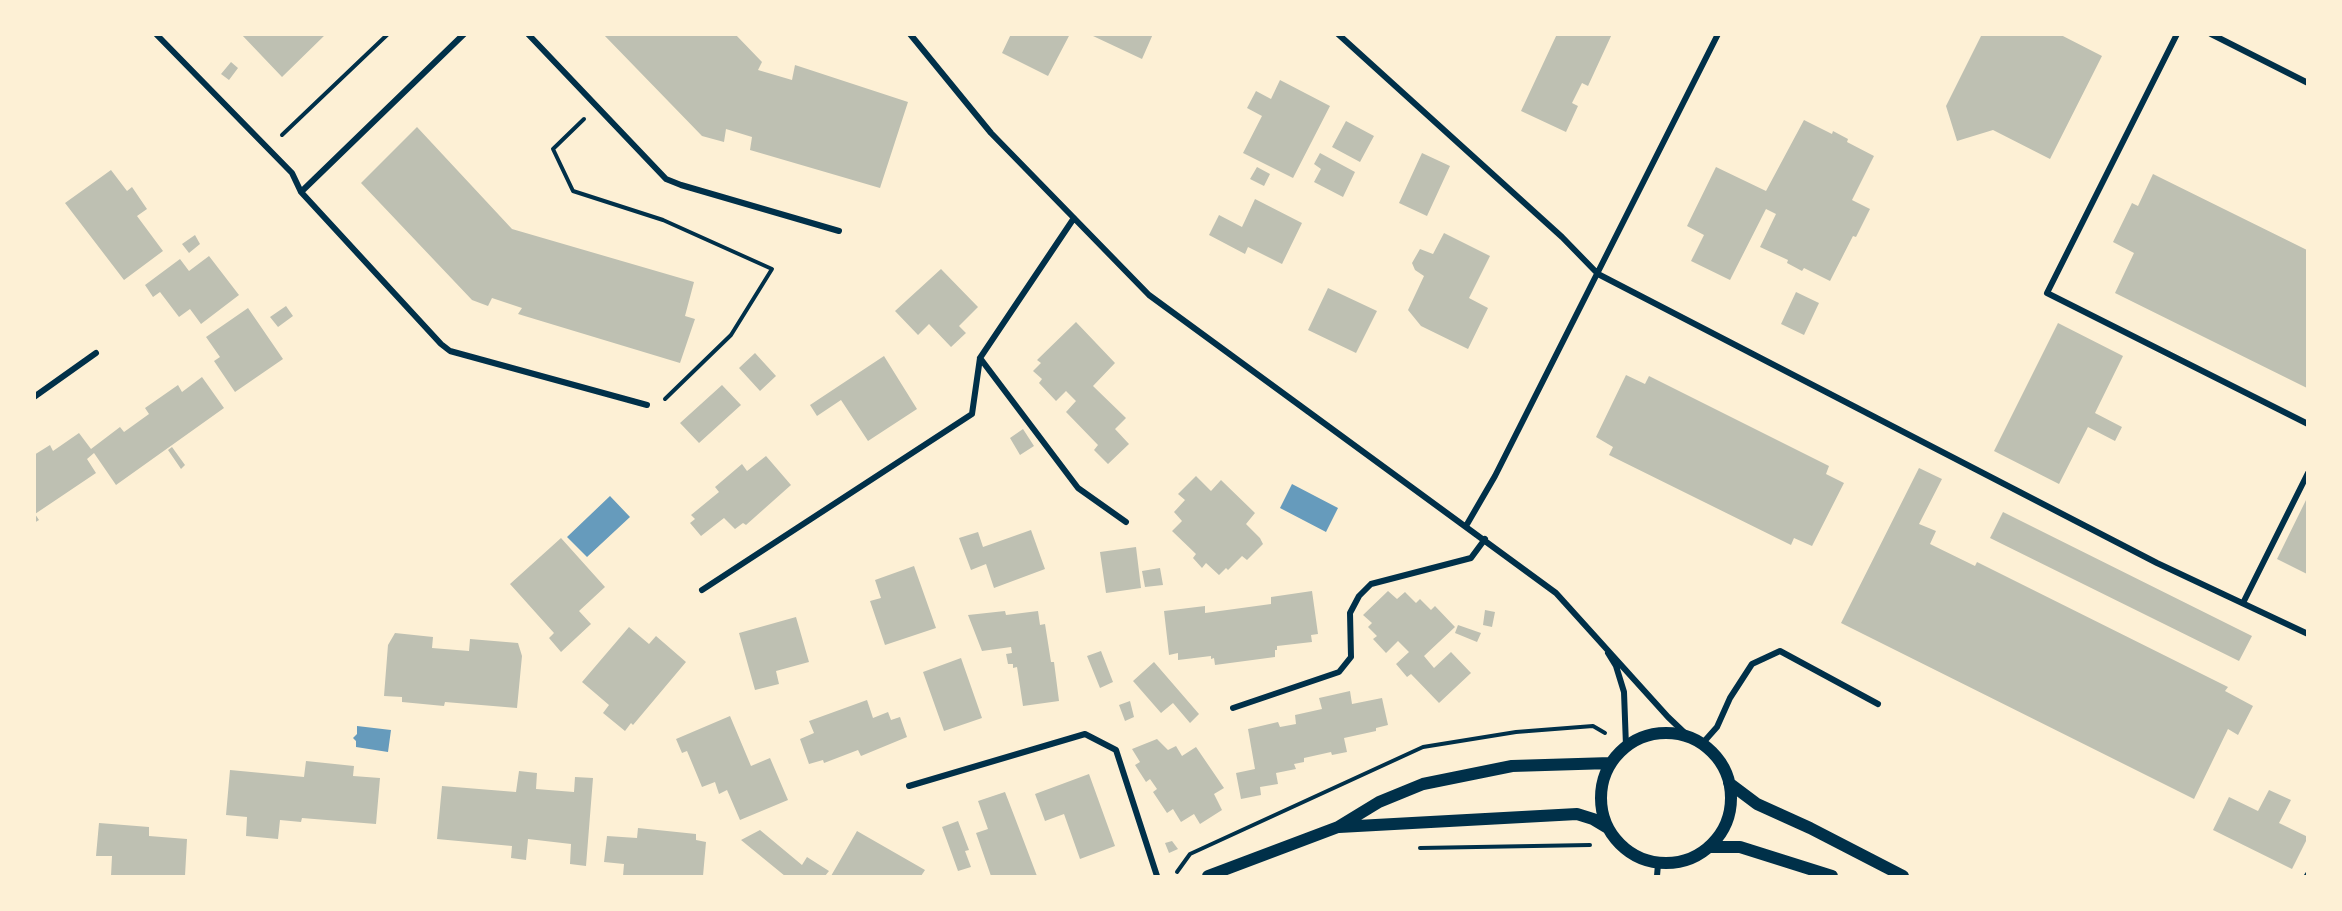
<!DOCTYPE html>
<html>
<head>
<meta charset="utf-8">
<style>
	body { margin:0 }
	#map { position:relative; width:2342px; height:911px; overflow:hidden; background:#fdf0d5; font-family:Merriweather,serif }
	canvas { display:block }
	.frame { position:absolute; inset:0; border:36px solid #fdf0d5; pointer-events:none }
</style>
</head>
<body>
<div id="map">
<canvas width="2342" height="911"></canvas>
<div class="frame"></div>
</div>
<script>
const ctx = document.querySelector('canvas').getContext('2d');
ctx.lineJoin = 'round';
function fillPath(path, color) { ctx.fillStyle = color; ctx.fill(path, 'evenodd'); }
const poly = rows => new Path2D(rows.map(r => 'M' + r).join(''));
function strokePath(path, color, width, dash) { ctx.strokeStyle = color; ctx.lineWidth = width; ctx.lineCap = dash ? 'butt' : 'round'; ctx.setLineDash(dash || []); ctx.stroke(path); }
const water = poly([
	[1292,484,1338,508,1326,532,1280,508],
	[610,496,630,517,587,557,567,537],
	[357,726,391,730,388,752,356,747,356,741,353,738,357,734]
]);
const building = poly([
	[241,34,326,34,282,77],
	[603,34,735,34,762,62,758,70,792,80,795,65,908,102,880,188,750,150,752,137,726,129,724,142,702,136],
	[1011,34,1070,34,1048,76,1002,53],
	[1094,34,1153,34,1142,59,1093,36],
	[1557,34,1612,34,1588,86,1582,83,1572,103,1578,106,1566,132,1521,111],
	[1982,34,2059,34,2102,56,2050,159,1993,130,1957,141,1946,106],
	[231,62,238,68,229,80,221,74],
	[1280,80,1330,106,1293,178,1243,153,1262,116,1247,108,1256,91,1271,99],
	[1804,120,1832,134,1833,131,1848,139,1847,142,1874,156,1852,200,1870,209,1856,237,1853,236,1830,281,1804,268,1802,271,1787,263,1788,260,1760,247,1776,214,1766,209,1730,280,1691,261,1704,235,1687,226,1716,167,1766,191],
	[1346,121,1374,136,1360,162,1332,147],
	[417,127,512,229,694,282,685,316,695,319,680,363,518,314,522,308,492,298,488,306,472,300,361,183],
	[1320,153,1355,172,1343,197,1314,182,1321,169,1314,164],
	[1422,153,1450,166,1427,216,1399,203],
	[1257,167,1270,174,1264,186,1250,179],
	[111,170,127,191,132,187,147,209,137,216,163,251,124,280,65,203],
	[2153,174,2307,250,2307,388,2115,293,2134,253,2113,242,2132,203,2138,206],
	[1255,199,1302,223,1282,264,1248,247,1245,254,1209,235,1219,215,1242,227],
	[1444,233,1490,256,1469,298,1488,308,1468,349,1421,326,1408,310,1424,276,1415,270,1412,263,1420,249,1433,254],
	[195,235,200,244,189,253,182,244],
	[209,256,239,295,201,324,190,309,179,317,160,292,153,297,145,285,180,259,189,271],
	[941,269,978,307,959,326,966,333,951,347,929,324,918,335,895,311],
	[1328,288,1377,311,1356,353,1308,330],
	[1796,292,1819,303,1804,335,1781,324],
	[286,306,293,316,278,327,270,317],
	[248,308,283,359,235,392,214,361,220,357,206,337],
	[1076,322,1115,363,1093,386,1126,418,1115,429,1129,444,1108,464,1094,450,1098,445,1066,412,1076,401,1066,391,1056,401,1039,383,1042,379,1033,371,1041,363,1037,360],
	[2058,323,2123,356,2095,413,2122,427,2115,441,2088,427,2059,484,1994,451],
	[755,353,776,376,760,391,739,368],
	[884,356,917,409,868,441,841,400,817,416,810,405],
	[1626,375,1645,384,1649,376,1829,466,1826,474,1844,483,1812,546,1794,538,1791,545,1609,455,1613,447,1596,437],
	[202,377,224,408,116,485,94,453,87,459,96,473,35,514,39,520,34,523,34,455,50,445,53,451,79,433,91,449,120,427,124,432,149,414,145,408,178,385,182,392],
	[722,385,741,405,699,443,680,423],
	[1023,429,1034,446,1020,455,1010,438],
	[172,447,185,465,181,469,168,450],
	[766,456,791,485,746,525,743,523,735,529,724,518,701,536,690,523,695,519,691,515,719,492,715,487,742,464,747,471],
	[1919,468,1942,479,1919,524,1936,531,1930,544,1975,566,1977,562,2228,687,2225,691,2253,706,2238,735,2228,729,2194,799,1841,623],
	[1196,476,1211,491,1221,480,1255,513,1246,524,1260,538,1263,544,1247,560,1242,556,1228,570,1226,568,1219,575,1206,563,1202,568,1193,558,1196,554,1172,531,1182,521,1174,512,1185,500,1178,494],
	[2307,498,2307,574,2277,559],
	[2003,512,2252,636,2239,661,1990,538],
	[1031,530,1045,569,994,588,986,564,971,570,959,538,978,532,983,547],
	[561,538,605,587,579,611,591,624,561,652,549,638,554,633,510,584],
	[1136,547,1141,588,1106,593,1100,552],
	[914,566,936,628,885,645,870,601,881,598,875,580],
	[1160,568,1163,585,1145,587,1142,571],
	[1312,591,1318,634,1311,635,1312,642,1277,646,1277,650,1275,650,1275,657,1215,665,1214,658,1211,659,1211,656,1178,660,1178,653,1169,655,1164,611,1205,606,1205,613,1271,604,1271,597],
	[1388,591,1397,599,1405,592,1416,603,1420,599,1431,610,1435,606,1455,627,1424,656,1434,668,1451,652,1471,673,1439,703,1411,674,1407,677,1396,664,1409,652,1398,641,1386,653,1373,639,1377,636,1368,627,1372,623,1363,615],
	[1485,610,1495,612,1492,627,1483,625],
	[1005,611,1006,615,1038,611,1040,625,1045,624,1051,662,1054,662,1059,701,1023,706,1017,667,1013,668,1013,664,1008,664,1006,654,1012,653,1011,647,982,651,968,615],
	[796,617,809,662,776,671,779,684,755,690,739,633],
	[1458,625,1481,633,1477,642,1455,633],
	[629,627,649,644,656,636,686,662,633,725,631,723,625,731,603,713,609,705,582,682],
	[395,633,433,637,432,648,469,651,470,639,518,643,522,656,517,708,445,702,444,706,402,702,402,697,384,696,388,645],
	[1101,651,1113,682,1100,688,1087,656],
	[961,658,982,718,944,731,923,672],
	[1154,662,1199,714,1190,723,1173,703,1161,713,1133,681],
	[1350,691,1352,704,1382,698,1388,725,1376,728,1376,731,1344,738,1347,752,1332,755,1331,752,1304,758,1304,762,1294,764,1296,769,1276,773,1278,784,1260,787,1261,795,1241,799,1236,773,1255,769,1248,729,1278,722,1280,727,1296,724,1295,715,1322,709,1319,698],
	[867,700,873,718,888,712,891,720,900,717,907,737,861,756,858,750,824,763,823,760,809,764,800,739,814,733,809,721],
	[1130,701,1134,717,1125,721,1119,705],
	[730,716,751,766,770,758,788,800,740,820,727,790,719,794,715,782,702,787,687,751,682,753,676,739],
	[1157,739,1168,750,1176,746,1182,756,1196,747,1224,788,1214,794,1222,810,1200,824,1194,814,1181,822,1173,809,1167,813,1153,792,1157,789,1150,779,1146,782,1135,765,1140,762,1132,749],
	[306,761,354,766,353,776,380,778,376,824,302,818,301,822,280,820,278,839,246,836,247,817,226,815,230,770,304,777],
	[519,771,537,773,536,789,574,792,575,777,593,778,586,866,570,864,571,844,528,839,526,860,511,858,512,846,437,839,442,786,516,792],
	[1089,774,1115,846,1080,859,1064,814,1045,821,1035,794],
	[2269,790,2291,800,2279,823,2308,837,2292,869,2213,830,2229,797,2258,811],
	[1005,792,1015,818,1037,876,991,876,976,833,988,829,978,801],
	[958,821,969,850,965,851,971,867,958,871,942,827],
	[99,823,149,827,149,836,187,839,185,876,111,876,112,856,96,856],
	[638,828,696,834,696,840,706,842,703,876,623,876,624,864,604,862,607,836,637,838],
	[760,830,802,865,807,857,829,871,825,876,785,876,741,840],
	[857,831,925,870,921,876,831,876],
	[1172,841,1178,849,1169,853,1165,843]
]);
const path = poly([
	[584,119,553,149,573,191,663,220,772,269,731,335,665,399],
	[282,135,388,34],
	[1420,848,1590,845],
	[1177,872,1190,854,1423,747,1516,732,1593,726,1605,733]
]);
const service = poly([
	[2306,876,2308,873]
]);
const minor = poly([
	[156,34,292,173,301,192,441,344,450,351,647,405],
	[528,34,666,179,681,185,839,231],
	[910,34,991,133,1149,295,1556,593,1668,717,1689,737],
	[1338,34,1562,237,1598,274,2157,563,2308,634],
	[2177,34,2047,293,2308,424],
	[2211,34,2308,83],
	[301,192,464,34],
	[980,358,1078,488,1126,522],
	[34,397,96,353],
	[1466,526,1495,476,1718,34],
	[702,590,972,414,980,358,1074,218],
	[2243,603,2308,473],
	[1608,653,1616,666,1624,692,1626,746],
	[1233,708,1339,672,1351,657,1350,613,1359,596,1371,584,1471,558,1485,539],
	[1701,745,1717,727,1730,698,1752,664,1780,651,1878,704],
	[909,786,1085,734,1116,750,1157,876],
	[1657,876,1658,864]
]);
const secondary = poly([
	'1601 798a65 65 0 1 1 130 0a65 65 0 1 1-130 0Z',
	[1729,783,1757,804,1810,828,1903,876],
	[1339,827,1577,814,1593,819,1608,828],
	[1710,847,1740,847,1832,876],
	[1208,876,1338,827,1379,802,1423,784,1512,766,1611,763]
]);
fillPath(water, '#669bbc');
fillPath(building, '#bec0b2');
strokePath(path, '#003049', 4);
strokePath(service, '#003049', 4.5);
strokePath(minor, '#003049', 6);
strokePath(secondary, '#003049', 12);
</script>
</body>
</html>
